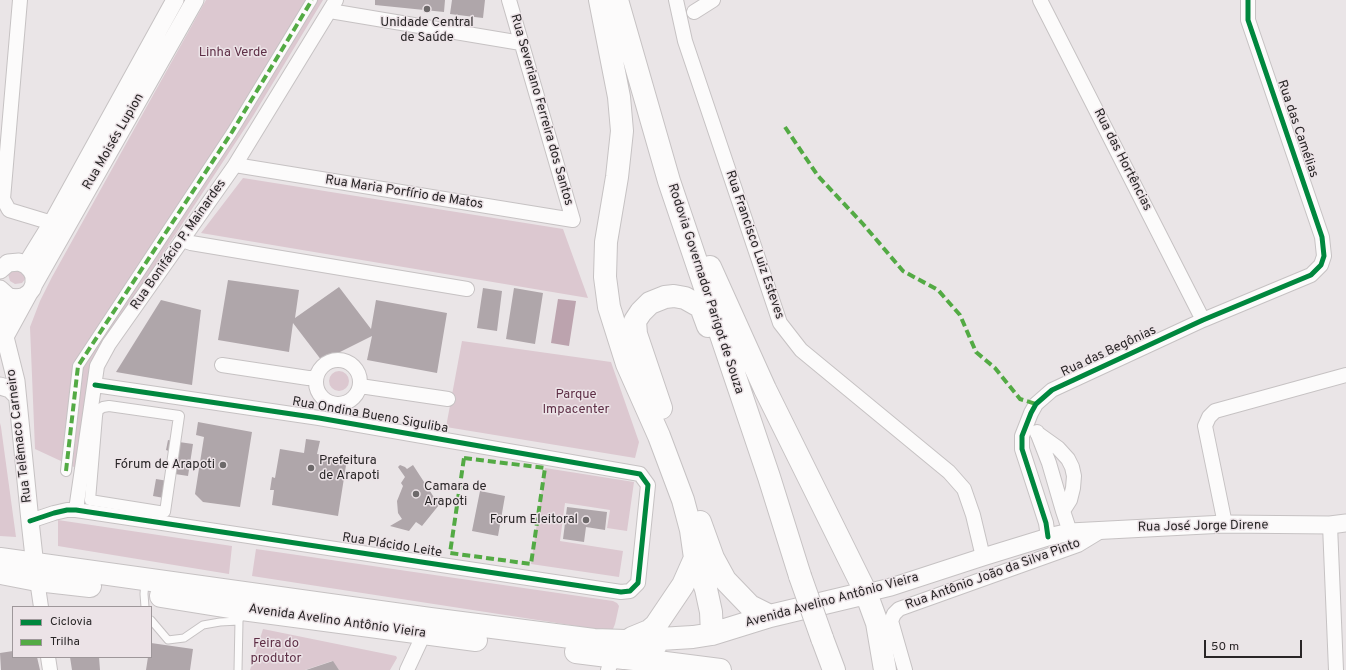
<!DOCTYPE html>
<html>
<head>
<meta charset="utf-8">
<style>
	body { margin:0 }
	#map { position:relative; width:1346px; height:670px; overflow:hidden; background:#eae5e7; font-family:Overpass,sans-serif }
	canvas { display:block }
	.legend { position:absolute; left:12px; top:606px; width:140px; height:52px; box-sizing:border-box; background:#ece3e7; border:1px solid #9e979a; margin:0; padding:5px 7px; list-style:none; font-size:12px; color:#292627 }
	.legend li { display:flex; align-items:center; gap:8px; height:20px }
	.legend b { width:20px; border:1px solid #9e979a }
	.scale { position:absolute; left:1204px; top:640px; width:98px; height:18px; box-sizing:border-box; border:2px solid #292627; border-top:0; padding-left:5px; font-size:12px; line-height:14px; white-space:nowrap; color:#292627; -webkit-text-stroke:3px #ece3e7; paint-order:stroke }
</style>
</head>
<body>
<div id="map">
<canvas width="1346" height="670"></canvas>
<ul class="legend">
<li><b style="height:5px;background:#00873e"></b>Ciclovia</li>
<li><b style="height:5px;background:#53aa44"></b>Trilha</li>
</ul>
<div class="scale">50 m</div>
</div>
<script>
const ctx = document.querySelector('canvas').getContext('2d');
ctx.lineJoin = 'round';
function fillPath(path, color) { ctx.fillStyle = color; ctx.fill(path, 'evenodd'); }
const poly = rows => new Path2D(rows.map(r => 'M' + r).join(''));
function strokePath(path, color, width, dash) { ctx.strokeStyle = color; ctx.lineWidth = width; ctx.lineCap = dash ? 'butt' : 'round'; ctx.setLineDash(dash || []); ctx.stroke(path); }
function write(font, color, halo, rows, align = 'center') {
  ctx.font = font + ' Overpass,sans-serif'; ctx.lineWidth = 3; ctx.setLineDash([]); ctx.textBaseline = 'middle'; ctx.strokeStyle = halo; ctx.fillStyle = color; for (const [text, x, y, turn = 0] of rows) {
    ctx.save(); ctx.translate(x, y); ctx.rotate((+turn || 0) * Math.PI / 180); ctx.textAlign = isNaN(turn) ? turn : align; if (halo) ctx.strokeText(text, 0, 0); ctx.fillText(text, 0, 0); ctx.restore();
  }
}
const green = poly([
	[206,0,323,0,253,116,104,343,76,468,35,449,30,327,40,301,52,277],
	[243,178,563,229,588,298,201,233],
	[19,265,26,278,22,283,15,284,10,281,8,274],
	[462,341,611,362,639,442,635,458,446,427],
	'329 381a10 10 0 1 1 20 0a10 10 0 1 1-20 0Z',
	[0,423,1,427,16,537,0,536],
	[545,468,634,482,627,531,607,528,610,510,565,503,560,541,623,551,619,577,531,564],
	[58,520,232,546,229,574,58,546],
	[256,549,613,601,617,603,619,606,615,624,613,629,609,631,252,576],
	[263,629,396,656,397,658,390,670,339,670,332,661,305,670,250,670]
]);
const water = poly([
	[558,299,576,301,569,346,551,343]
]);
const building = poly([
	[375,0,445,0,444,12,375,5],
	[452,0,485,0,483,18,450,14],
	[228,280,299,290,295,318,339,287,371,329,376,300,447,313,437,373,367,360,372,336,322,361,293,323,289,352,218,340],
	[483,288,502,291,497,331,477,328],
	[514,288,543,293,535,344,506,339],
	[161,300,201,310,192,385,116,372],
	[198,422,252,432,240,507,203,502,195,494,204,437,196,435],
	[306,439,320,441,317,454,347,459,338,516,272,505,274,490,270,490,272,477,275,478,280,449,304,453],
	[168,440,173,441,171,452,166,450],
	[179,442,193,444,188,476,175,474],
	[400,465,405,467,407,469,413,465,439,505,422,526,416,522,409,531,390,526,402,519,398,513,397,501,403,486,401,483,405,477,398,467],
	[156,479,168,481,164,498,153,496],
	[480,491,505,496,498,536,472,531],
	[567,507,607,512,605,530,586,527,584,542,563,539],
	[151,643,193,649,190,670,146,670,148,657,151,657],
	[13,651,13,657,37,657,40,670,1,670,0,653],
	[70,657,99,657,100,670,72,670],
	[333,661,339,670,306,670]
]);
const service = poly([
	[145,581,144,594,145,607],
	[151,620,168,640,184,638,203,625,220,622,239,621,242,611],
	[238,670,239,621]
]);
const pedestrian = poly([
	[109,406,179,416,165,512,90,500,97,416,98,410,103,407,109,406],
	[66,471,78,366,232,132,312,0]
]);
const minor = poly([
	[20,0,3,199,9,210,52,223],
	[676,0,685,41,780,323,801,350,949,472,964,489,973,515,983,557],
	[1040,0,1203,320],
	[330,11,521,43],
	[694,12,713,0],
	[235,165,573,220,509,0],
	[182,240,191,243,467,289],
	'316 382a22 22 0 1 1 44 0a22 22 0 1 1-44 0Z',
	[222,365,308,378,316,378],
	[360,386,448,399],
	[1037,432,1049,463,1063,511],
	[1037,433,1058,448,1068,459,1072,467,1074,476,1073,488,1070,500,1063,511,1070,532],
	[76,510,97,366,109,344,235,165,336,0],
	[30,521,54,513,67,510,76,510,621,592,630,591,638,583,648,485,640,474,319,418,95,385],
	[1225,524,1205,426,1209,417,1215,411,1346,375],
	[1330,525,1336,670],
	[1048,537,1046,523,1022,449,1022,436,1031,413,1036,404,1052,390,1203,320,1311,275,1321,265,1324,256,1322,237,1248,20,1248,0],
	[37,580,41,607],
	[48,657,50,670],
	[407,670,427,627],
	[608,670,614,657],
	[905,670,891,621,894,614,899,609,1078,545,1101,531]
]);
const tertiary = poly([
	[26,265,52,223,175,0],
	[0,270,8,263,19,262,26,265,31,270,34,276,34,284,32,289,29,293,23,297,16,298,9,297,0,289],
	[34,284,195,0],
	[5,294,5,337,16,381,30,521,36,575],
	[6,335,29,293],
	[0,386,10,389,17,396],
	[866,593,891,587,983,557,1048,537,1070,532,1225,524,1330,525,1346,523]
]);
const primary = poly([
	[600,0,619,97,622,131,617,177,606,242,605,277,609,307,627,364,659,436,683,500,691,530,695,558,683,585,656,625,649,631,632,638],
	[617,0,669,181,769,477,800,576],
	[710,267,765,389,866,593,877,623,885,670],
	[661,408,636,334,635,321,641,312,650,303,665,297,674,296,685,298,701,307,708,326],
	[700,522,713,558,725,580,750,606,770,616],
	[695,558,706,589,711,612,712,634],
	[0,559,430,619,594,640,626,641,693,637,712,634,770,616,866,593],
	[1,573,37,580,90,586],
	[161,596,242,609,476,640],
	[822,638,834,670],
	[576,652,624,658,656,645],
	[626,658,720,670]
]);
const primaryBridge = poly([
	[800,576,822,638]
]);
const quiet = poly([
	[785,127,818,176,863,224,903,271,938,290,960,315,976,352,995,368,1020,399,1036,404],
	[464,458,545,468,531,564,450,553,464,458],
	[66,471,78,366,232,132,312,0]
]);
const cycleway = poly([
	[30,521,54,513,67,510,76,510,621,592,630,591,638,583,648,485,640,474,319,418,95,385],
	[1048,537,1046,523,1022,449,1022,436,1031,413,1036,404,1052,390,1203,320,1311,275,1321,265,1324,256,1322,237,1248,20,1248,0]
]);
const markers = [
	[427,9,4,"#6d696a"],
	[223,465,4,"#6d696a"],
	[311,468,4,"#6d696a"],
	[416,494,4,"#6d696a"],
	[586,520,4,"#6d696a"]
];
const poiNames = [
	["Unidade Central",427,23,"center"],
	["de Saúde",427,38,"center"],
	["Prefeitura",319,461],
	["de Arapoti",319,476],
	["Fórum de Arapoti",215,465,"right"],
	["Camara de",424,487],
	["Arapoti",424,502],
	["Forum Eleitoral",578,520,"right"]
];
const parkNames = [
	["Linha Verde",233,53],
	["Parque",576,395],
	["Impacenter",576,410],
	["Feira do",276,644],
	["produtor",276,659]
];
const streetNames = [
	["Rua Severiano Ferreira dos Santos",541,110,74],
	["Rua das Camélias",1297,129,71],
	["Rua Moisés Lupion",114,142,-60],
	["Rua das Hortências",1122,160,63],
	["Rua Maria Porfírio de Matos",404,193,9],
	["Rua Bonifácio P. Mainardes",179,245,-55],
	["Rua Francisco Luiz Esteves",754,245,71],
	["Rodovia Governador Parigot de Souza",705,289,72],
	["Rua das Begônias",1109,352,-25],
	["Rua Ondina Bueno Siguliba",370,416,10],
	["Rua Telêmaco Carneiro",20,436,-97],
	["Rua José Jorge Direne",1203,527,-1],
	["Rua Plácido Leite",392,546,9],
	["Rua Antônio João da Silva Pinto",993,575,-20],
	["Avenida Avelino Antônio Vieira",832,601,-15],
	["Avenida Avelino Antônio Vieira",337,622,8]
];
fillPath(green, '#dcc8d0');
fillPath(water, '#bca3ae');
fillPath(building, '#afa6aa');
strokePath(service, '#c6c2c3', 9);
strokePath(pedestrian, '#c6c2c3', 12);
strokePath(minor, '#c6c2c3', 16);
strokePath(tertiary, '#c6c2c3', 19);
strokePath(primary, '#c6c2c3', 24);
strokePath(service, '#fcfbfb', 7);
strokePath(pedestrian, '#fcfbfb', 10);
strokePath(minor, '#fcfbfb', 14);
strokePath(tertiary, '#fcfbfb', 17);
strokePath(primary, '#fcfbfb', 22);
strokePath(primaryBridge, '#c6c2c3', 24, []);
strokePath(primaryBridge, '#fcfbfb', 22);
strokePath(quiet, '#53aa44', 4, [8, 4]);
strokePath(cycleway, '#00873e', 5);
for (const [x, y, r, color] of markers) { const dot = new Path2D(); dot.arc(x, y, r, 0, 2 * Math.PI); ctx.fillStyle = color; ctx.fill(dot); strokePath(dot, '#ece3e7', 1.5); }
write('13px', '#292627', '#ece3e7', poiNames, 'left');
write('13px', '#5e2f46', '#ece3e7', parkNames);
write('13px', '#292627', '#ece3e7', streetNames);
</script>
</body>
</html>
